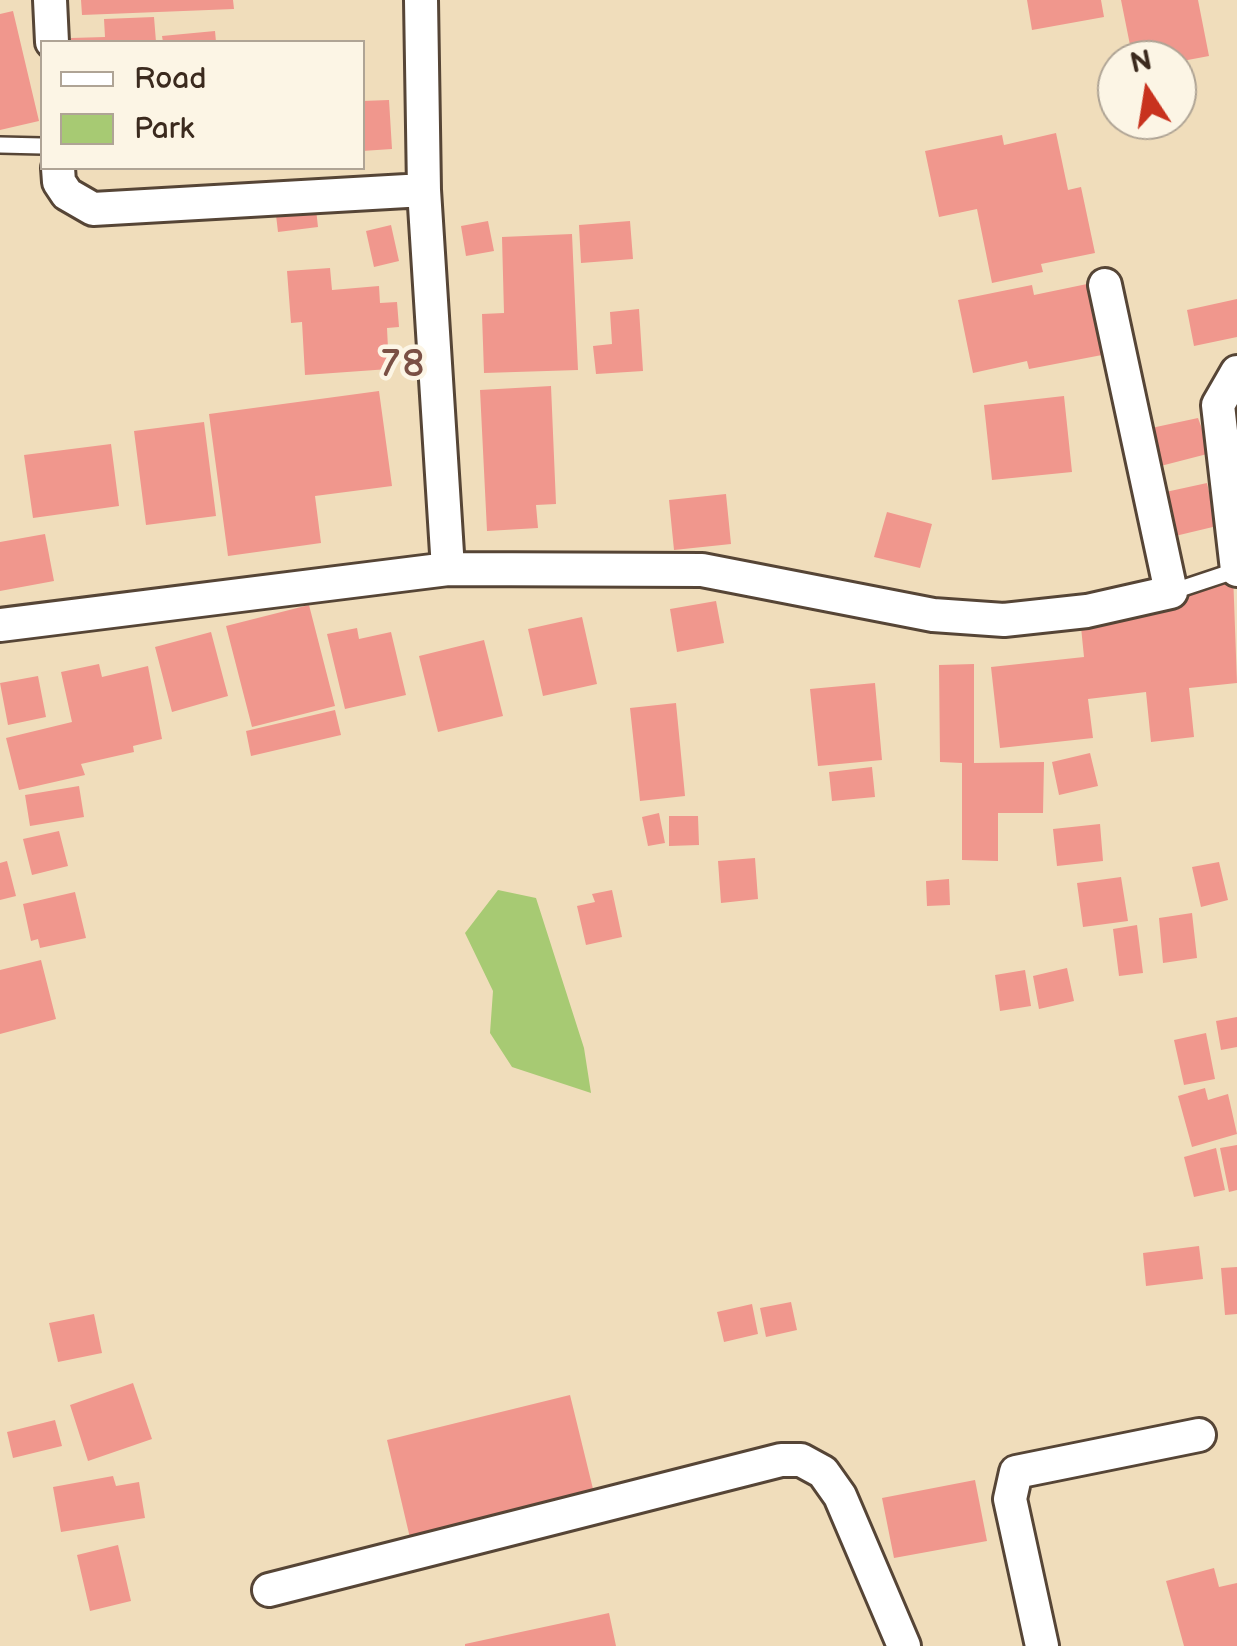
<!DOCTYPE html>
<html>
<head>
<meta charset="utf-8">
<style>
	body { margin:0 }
	#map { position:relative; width:1237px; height:1646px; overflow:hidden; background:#f0ddbb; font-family:"Balsamiq Sans",sans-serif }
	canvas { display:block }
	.legend { position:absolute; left:40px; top:40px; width:325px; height:130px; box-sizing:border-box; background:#fcf5e5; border:2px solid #afa495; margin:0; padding:12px 18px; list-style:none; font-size:30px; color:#3b2a1e }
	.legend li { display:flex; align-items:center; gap:20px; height:50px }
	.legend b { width:50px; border:2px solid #afa495 }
	.north { position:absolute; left:1097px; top:40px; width:100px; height:100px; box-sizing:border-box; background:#fcf5e5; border:2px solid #afa495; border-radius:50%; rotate:348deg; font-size:28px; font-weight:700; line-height:40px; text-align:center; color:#3b2a1e }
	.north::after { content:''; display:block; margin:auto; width:35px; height:45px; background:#c8321e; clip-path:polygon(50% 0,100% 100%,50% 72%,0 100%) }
</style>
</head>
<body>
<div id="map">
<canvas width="1237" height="1646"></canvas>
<ul class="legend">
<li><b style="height:12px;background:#fff"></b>Road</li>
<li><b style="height:28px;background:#a7ca73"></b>Park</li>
</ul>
<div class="north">N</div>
</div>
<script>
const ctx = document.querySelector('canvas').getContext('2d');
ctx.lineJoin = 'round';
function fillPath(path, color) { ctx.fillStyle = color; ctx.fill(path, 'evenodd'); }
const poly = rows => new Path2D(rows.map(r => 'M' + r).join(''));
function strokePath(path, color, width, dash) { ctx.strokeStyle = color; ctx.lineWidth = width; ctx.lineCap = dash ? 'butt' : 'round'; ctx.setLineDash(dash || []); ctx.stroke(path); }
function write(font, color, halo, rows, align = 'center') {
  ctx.font = font + ' "Balsamiq Sans",sans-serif'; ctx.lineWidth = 9; ctx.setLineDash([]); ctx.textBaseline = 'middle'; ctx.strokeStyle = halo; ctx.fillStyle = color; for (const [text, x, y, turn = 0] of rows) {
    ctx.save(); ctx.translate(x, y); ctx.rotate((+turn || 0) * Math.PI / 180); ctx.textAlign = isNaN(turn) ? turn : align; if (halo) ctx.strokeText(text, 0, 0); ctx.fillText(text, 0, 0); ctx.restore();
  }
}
const green = poly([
	[498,890,536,898,584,1048,591,1093,512,1067,490,1033,493,991,465,933]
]);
const building = poly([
	[81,0,233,0,234,9,82,15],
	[1027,0,1101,0,1104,17,1032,30],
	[1121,0,1198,0,1209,56,1177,62,1133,60],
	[13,11,39,121,0,130,0,14],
	[154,17,156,42,71,42,71,38,105,37,104,19],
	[215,31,216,42,163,42,162,36],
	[389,100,392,149,362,151,362,101],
	[1056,133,1068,190,1081,187,1095,253,1041,264,1043,272,992,283,977,209,939,217,925,151,1002,135,1004,145],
	[316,209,318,227,278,232,276,215],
	[488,221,494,251,466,256,461,226],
	[630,221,633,259,581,263,579,225],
	[391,225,399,261,374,267,366,231],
	[572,234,578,370,484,373,482,314,504,313,502,237],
	[330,268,332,290,379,286,380,303,397,302,399,327,387,328,389,369,305,375,302,322,291,323,287,271],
	[1087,284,1102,355,1029,369,1027,361,973,373,958,300,1032,285,1034,295],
	[1237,299,1237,337,1194,346,1187,310],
	[639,309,643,371,596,374,593,346,612,344,610,312],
	[551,386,556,504,536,505,538,528,487,531,480,390],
	[379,391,392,486,315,496,321,543,228,556,209,414],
	[1064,396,1072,472,992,480,984,405],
	[1198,418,1211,453,1149,469,1142,430],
	[204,422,216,516,146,525,134,431],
	[111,444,119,506,33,518,24,455],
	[1207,483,1217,526,1171,537,1161,493],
	[726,494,731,544,674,550,669,500],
	[887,512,932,524,920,568,874,557],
	[45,534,54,581,0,591,0,542],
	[1233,573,1237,683,1189,688,1194,737,1151,742,1146,692,1088,699,1093,738,1000,748,991,667,1084,657,1081,627,1179,599],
	[716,601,724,643,677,652,670,609],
	[309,605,335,706,252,727,226,626],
	[582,617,597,684,543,696,528,629],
	[357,628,359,639,391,632,406,695,345,709,327,634],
	[211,632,228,696,172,712,155,647],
	[484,640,503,716,438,732,419,656],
	[99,664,102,677,148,666,162,739,133,746,134,752,81,764,85,775,19,790,6,738,72,722,61,672],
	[974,664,974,763,1044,762,1043,813,998,813,998,861,962,860,962,763,940,762,939,665],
	[38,676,46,717,8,725,0,683],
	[875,683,882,760,818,766,810,689],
	[676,703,685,796,640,801,630,708],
	[335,710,341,735,251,756,246,731],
	[1090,753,1098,786,1059,795,1052,762],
	[872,767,875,797,832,801,829,772],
	[79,786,84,817,30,826,25,795],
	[659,813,665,843,648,846,642,817],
	[669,816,698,816,699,845,669,846],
	[1100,824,1103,861,1057,866,1053,829],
	[59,831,68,866,32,875,23,839],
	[755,858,758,899,721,903,718,861],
	[7,861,16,896,0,900,0,863],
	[1219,862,1228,900,1201,907,1192,867],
	[1121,877,1128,921,1083,927,1077,883],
	[949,879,950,905,927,906,926,881],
	[612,890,622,937,586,945,577,906,595,902,592,894],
	[75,892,86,938,40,948,38,939,31,941,23,904],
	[1192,913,1197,958,1163,963,1159,918],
	[1137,925,1143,973,1119,976,1113,929],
	[41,960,56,1019,0,1034,0,970],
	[1067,968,1074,1001,1039,1009,1033,976],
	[1025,970,1031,1006,1000,1011,995,975],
	[1237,1017,1237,1047,1221,1050,1216,1021],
	[1206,1033,1215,1079,1184,1085,1174,1040],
	[1205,1088,1208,1100,1228,1094,1237,1134,1192,1147,1178,1096],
	[1237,1145,1237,1190,1229,1192,1220,1148],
	[1216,1148,1225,1190,1194,1197,1184,1157],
	[1199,1246,1203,1279,1146,1286,1143,1253],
	[1237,1267,1237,1314,1225,1315,1221,1268],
	[791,1302,797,1330,766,1337,760,1308],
	[752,1304,758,1334,724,1342,717,1312],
	[94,1314,102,1353,58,1362,49,1323],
	[133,1383,152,1439,88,1461,70,1405],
	[570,1395,594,1493,410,1538,387,1440],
	[55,1420,62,1446,13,1458,7,1432],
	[113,1476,116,1486,139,1482,145,1518,61,1532,53,1487],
	[975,1480,987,1541,894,1558,882,1498],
	[118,1545,131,1601,90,1611,77,1555],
	[1214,1568,1219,1587,1237,1583,1237,1646,1184,1646,1166,1581],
	[609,1613,616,1646,465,1646,465,1644]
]);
const service = poly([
	[0,145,42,146],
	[1171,592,1237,570]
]);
const minor = poly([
	[50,0,52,42],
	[58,168,59,182,67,194,93,209,424,190],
	[448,569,702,570,933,615,1004,620,1087,611,1171,592,1105,285],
	[1237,570,1218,405,1237,372],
	[0,625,448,569,424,190,421,0],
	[269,1590,781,1460,801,1460,823,1472,840,1496,904,1646],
	[1042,1646,1010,1499,1016,1472,1199,1435]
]);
const quarterNames = [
	["78",404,366]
];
fillPath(green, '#a7ca73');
fillPath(building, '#f0978d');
strokePath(service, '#564536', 20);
strokePath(minor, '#564536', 38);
strokePath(service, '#fff', 15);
strokePath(minor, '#fff', 32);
ctx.letterSpacing = '2.5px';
write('38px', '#7a5045', '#fcf5e5', quarterNames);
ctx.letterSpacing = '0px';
</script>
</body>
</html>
